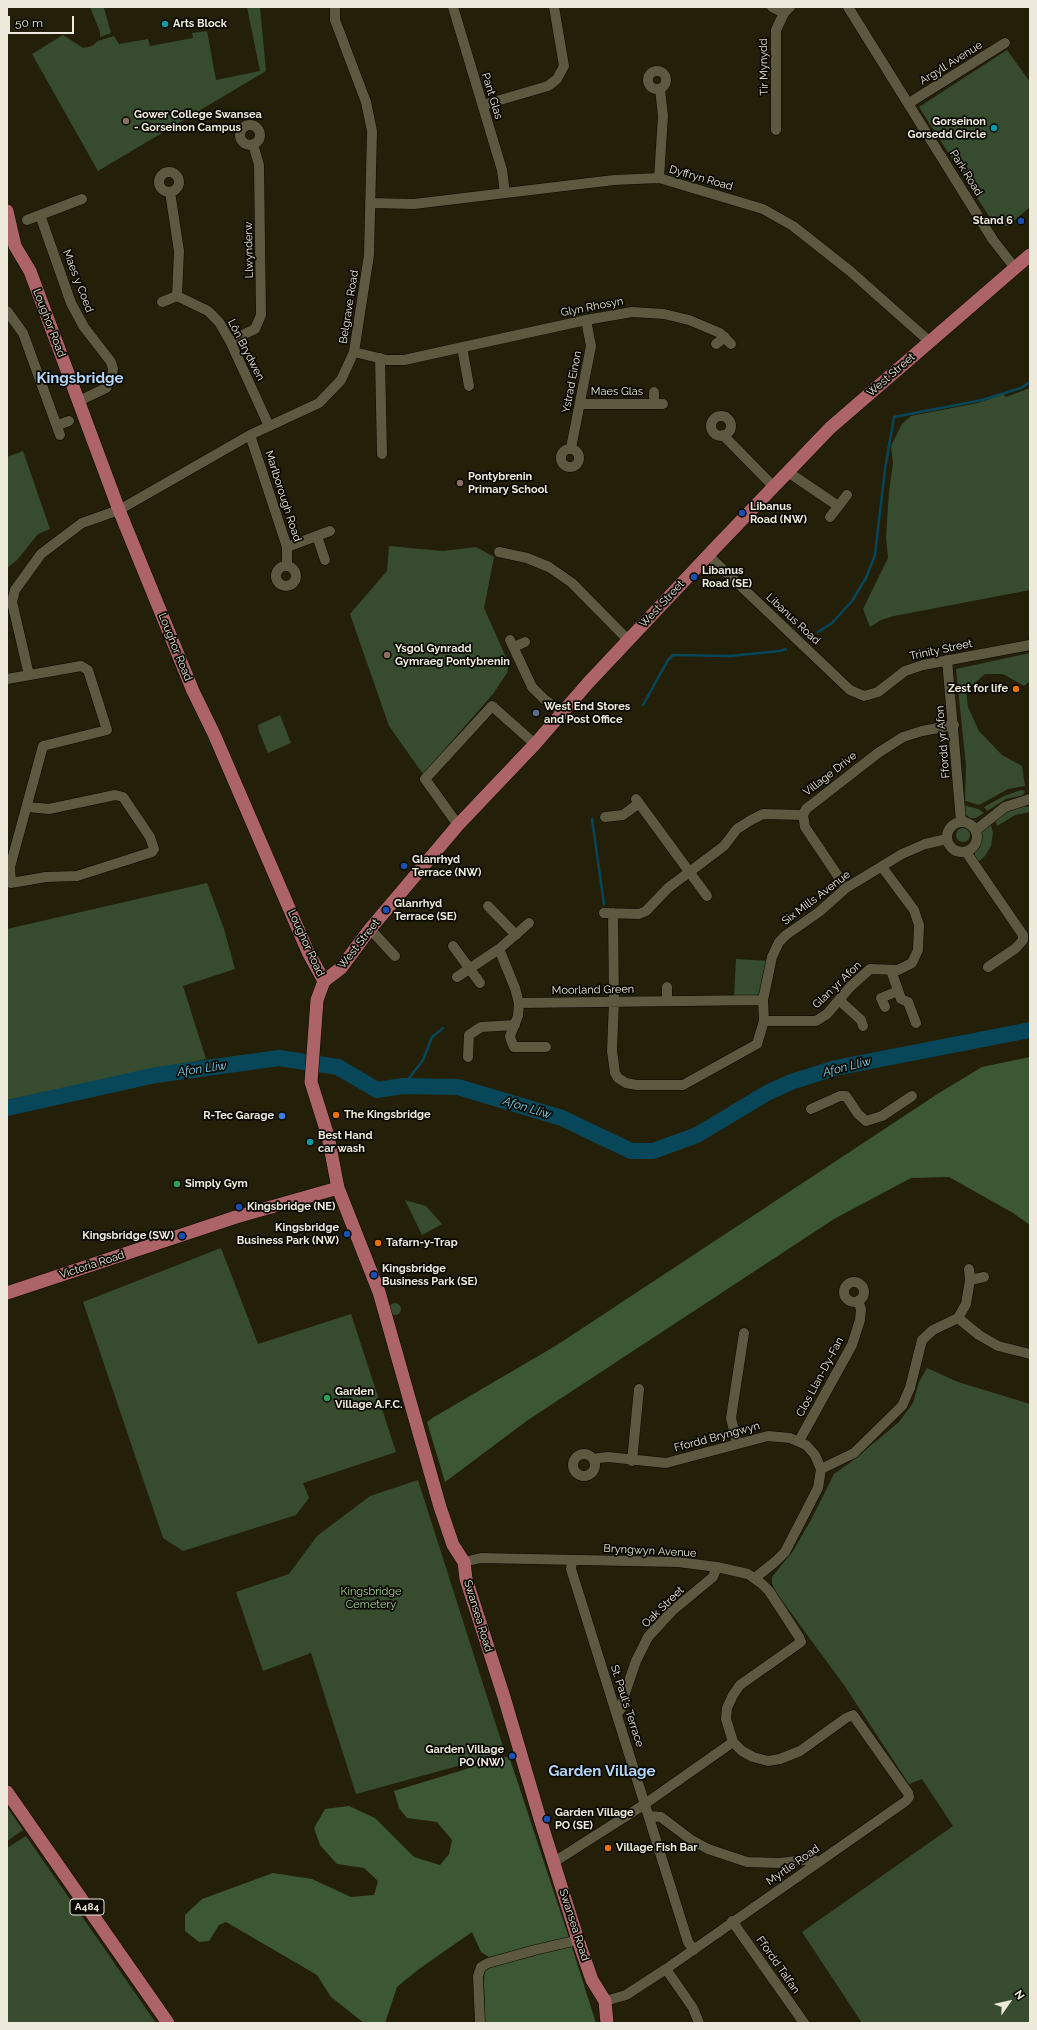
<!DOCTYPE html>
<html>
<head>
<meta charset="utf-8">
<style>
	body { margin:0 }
	#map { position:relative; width:1037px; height:2030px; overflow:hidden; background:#241f09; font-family:Raleway,sans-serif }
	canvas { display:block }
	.frame { position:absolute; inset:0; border:8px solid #edeadc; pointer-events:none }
	.north { position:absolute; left:989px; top:1982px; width:40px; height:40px; -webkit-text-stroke:3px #0b0903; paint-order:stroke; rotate:56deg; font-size:11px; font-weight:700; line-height:16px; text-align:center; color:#edeadc }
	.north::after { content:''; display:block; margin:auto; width:14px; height:18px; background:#edeadc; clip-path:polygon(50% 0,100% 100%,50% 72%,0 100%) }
	.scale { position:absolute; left:8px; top:16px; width:66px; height:18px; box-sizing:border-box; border:2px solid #edeadc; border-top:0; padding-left:5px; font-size:12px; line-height:14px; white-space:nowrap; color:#edeadc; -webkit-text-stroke:3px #0b0903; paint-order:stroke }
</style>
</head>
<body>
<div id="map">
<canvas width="1037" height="2030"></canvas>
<div class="frame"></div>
<div class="north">N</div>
<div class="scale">50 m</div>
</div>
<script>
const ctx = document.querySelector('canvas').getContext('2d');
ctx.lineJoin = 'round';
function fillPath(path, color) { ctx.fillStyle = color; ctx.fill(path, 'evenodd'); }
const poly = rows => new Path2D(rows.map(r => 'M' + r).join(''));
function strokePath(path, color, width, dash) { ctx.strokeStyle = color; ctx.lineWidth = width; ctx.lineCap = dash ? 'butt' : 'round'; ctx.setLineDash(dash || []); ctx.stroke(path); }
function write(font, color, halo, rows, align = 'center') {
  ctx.font = font + ' Raleway,sans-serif'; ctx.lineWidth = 3.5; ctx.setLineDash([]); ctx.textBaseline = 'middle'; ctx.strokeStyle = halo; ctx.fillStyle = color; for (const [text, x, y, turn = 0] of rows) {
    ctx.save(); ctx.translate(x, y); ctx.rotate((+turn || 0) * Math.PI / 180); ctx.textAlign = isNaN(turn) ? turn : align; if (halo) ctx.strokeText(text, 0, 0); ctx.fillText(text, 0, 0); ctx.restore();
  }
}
const green = poly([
	[90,7,104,8,111,33,100,37,100,32],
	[247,7,260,7,266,71,98,171,32,54,63,35,83,48,92,46,98,41,114,36,119,44,148,39,150,46,193,38,192,33,207,31,216,80,260,71],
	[1007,50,1030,82,1030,207,1008,226,994,224,919,107],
	[1030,388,1030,590,894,616,881,620,870,627,863,609,888,558,886,537,889,492,893,463,891,446,902,424,911,416,978,403,1003,394,1006,397],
	[23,451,50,529,38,534,17,560,7,568,7,457],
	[389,546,443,551,476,547,494,557,484,608,509,664,507,673,493,694,423,774,389,726,350,614,387,571],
	[1030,653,1030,681,1024,686,1003,674,985,674,966,691,968,707,979,731,1002,755,1022,766,1025,786,1008,789,979,805,965,801,966,766,956,669],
	[280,715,291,743,268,753,259,731,258,725],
	[1021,790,1025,791,1023,795,1006,799,987,811,984,807,1004,796],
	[963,805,978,809,984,813,976,818,970,818,965,814],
	[1025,806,1030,807,1030,812,1015,815,997,826,995,820,998,817,1009,810],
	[990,823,993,832,991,846,985,856,977,863,975,858,975,851,981,843,982,832],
	'956 835a7 7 0 1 1 14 0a7 7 0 1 1-14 0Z',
	[207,883,224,929,235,969,183,986,206,1059,7,1100,7,929],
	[736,959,769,961,762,997,734,997],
	[405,1200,426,1206,442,1224,422,1235],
	[221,1248,258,1344,351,1314,396,1452,303,1483,309,1498,296,1515,183,1551,163,1538,83,1302],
	'389 1309a6 6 0 1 1 12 0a6 6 0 1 1-12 0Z',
	[927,1368,958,1382,1030,1404,1030,2023,862,2023,802,1932,953,1826,922,1779,909,1784,844,1685,775,1591,772,1583,772,1577,793,1551,811,1520,834,1474,851,1462,899,1422,913,1403,919,1382],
	[418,1480,505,1753,356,1794,311,1653,263,1671,236,1592,289,1574,317,1536,370,1496],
	[7,1807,23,1830,7,1841],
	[26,1836,156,2023,7,2023,7,1848]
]);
const forest = poly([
	[1030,1057,1030,1225,1013,1213,949,1177,911,1178,834,1219,528,1420,445,1482,427,1422,434,1417,557,1345,939,1093,982,1067],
	[509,1756,569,1938,489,1957,481,1952,472,1932,419,1969,397,1987,385,2023,364,2023,331,1997,317,1975,226,1922,219,1925,209,1941,199,1942,185,1931,185,1915,202,1899,273,1873,312,1879,351,1897,374,1895,378,1881,364,1868,337,1864,320,1845,314,1828,325,1809,349,1806,375,1818,414,1857,440,1865,449,1854,452,1840,437,1822,407,1818,399,1808,394,1791],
	[571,1944,596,2023,485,2023,484,1978,485,1970,489,1965]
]);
const stream = poly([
	[818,632,832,623,852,601,866,578,875,555,885,469,894,417,982,400,1021,388,1030,382],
	[643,705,668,660,673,655,730,656,780,651,786,649],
	[592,819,604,904],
	[403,1086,423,1060,432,1037,443,1028]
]);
const river = poly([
	[7,1108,156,1075,279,1058,338,1067,377,1090,403,1086,458,1087,562,1118,631,1151,653,1151,697,1135,767,1093,791,1082,835,1068,1030,1030]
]);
const minor = poly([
	[453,7,502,170,505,193],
	[772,7,784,13],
	[848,7,993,240,1015,268],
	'648 80a9 9 0 1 1 18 0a9 9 0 1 1-18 0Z',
	[909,103,1005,43],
	[483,105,548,86,557,79,564,66,554,7],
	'240 135a10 10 0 1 1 20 0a10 10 0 1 1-20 0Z',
	[776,130,776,30,784,13,790,7],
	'159 182a10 10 0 1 1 20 0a10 10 0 1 1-20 0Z',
	[659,178,663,116,660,89],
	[170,192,179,251,177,296],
	[370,203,414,204,614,180,659,178,763,209,793,226,850,271,930,342],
	[40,215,71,303,84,327,111,362,113,369,112,377,106,388,79,401],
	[27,220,82,199],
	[162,302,177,296,208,311,219,322,230,341,269,426],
	[7,311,23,333,60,435],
	[230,341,255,329,261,315,259,165,253,144],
	[716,344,725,337],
	[462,347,469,386],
	[354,352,387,360,404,360,586,320,632,312,664,314,689,320,720,333,731,344],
	[380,358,382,454],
	[580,404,663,404],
	[654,404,654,392],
	'711 426a10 10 0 1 1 20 0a10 10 0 1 1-20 0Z',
	[58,425,69,421],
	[250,435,287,547,287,566],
	[723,435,774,487],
	[571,448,591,346,586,320],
	'561 458a9 9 0 1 1 18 0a9 9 0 1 1-18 0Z',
	[788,472,838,506],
	[830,517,847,495],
	[317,536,325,560],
	[287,547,330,531],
	[499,552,527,558,549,567,572,583,628,640],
	[708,555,850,690,864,696,878,692,905,671,923,665,1030,645],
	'276 576a10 10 0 1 1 20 0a10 10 0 1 1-20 0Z',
	[510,640,532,687,544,699,563,713],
	[514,647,525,642],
	[947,660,961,821],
	[29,675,12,602,15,590,41,554,82,523,119,510,250,435,319,403,341,380,354,352,369,255,372,131,366,102,335,20,335,7],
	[7,679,81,666,88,670,107,730,43,746,10,867,11,883,46,877,77,876,152,852,154,849,150,837,123,797,115,795,49,809,28,807],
	[636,799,707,896],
	[605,817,623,815,639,803],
	'947 837a15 15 0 1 1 30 0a15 15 0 1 1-30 0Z',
	[458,825,425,779,492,706,535,744],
	[976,830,1005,807,1030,799],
	[966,852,1023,935,1023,940,1016,948,988,967],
	[846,888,805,827,803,815,806,809,878,753,903,737,922,731,954,725],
	[488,906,516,935],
	[604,913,639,914,646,911,668,888,724,846,737,829,751,820,763,814,803,815],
	[613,913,614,1001,612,1051,615,1073,618,1078,626,1083,637,1085,683,1085,757,1044,764,1021,763,1000,772,957,779,942,786,935,819,912,846,888,902,854,925,844,947,839],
	[529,923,499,949,515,988,519,1003,518,1016,510,1036,511,1040,514,1047,546,1047],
	[370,929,395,956],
	[453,946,480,983],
	[891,970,901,999,908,1002,916,1023],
	[457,977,499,949],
	[667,987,667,1001],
	[839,1000,861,1020,863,1026],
	[519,1003,763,1000],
	[885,1007,881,998,898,991],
	[764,1021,816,1021,827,1014,850,987,870,969,898,970,912,963,918,950,919,925,914,910,882,867],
	[468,1057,469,1035,481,1027,515,1025],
	[811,1109,840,1096,846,1096,858,1114,866,1121,882,1116,912,1096],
	[970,1280,984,1277],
	'844 1292a10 10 0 1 1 20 0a10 10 0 1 1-20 0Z',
	[958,1318,979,1335,998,1346,1030,1354],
	[799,1441,852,1345,860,1320,861,1309,858,1301],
	[737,1443,731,1418,744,1333],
	'573 1465a11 11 0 1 1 22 0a11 11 0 1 1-22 0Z',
	[594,1460,599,1458,608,1457,666,1463,768,1436,790,1438,806,1445,815,1455,821,1469,818,1488,785,1552,776,1561,755,1578],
	[632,1461,639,1389],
	[821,1469,854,1453,902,1406,910,1388,922,1340,933,1330,958,1318,966,1304,970,1280,969,1269],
	[572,1560,571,1569,688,1942,694,1950],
	[464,1562,481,1558,678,1562,717,1567,748,1574,762,1584,769,1591,799,1637,801,1642,740,1685,733,1695,727,1708,726,1719,733,1742,742,1751,753,1757,768,1761,780,1759,800,1751,846,1718,853,1715,908,1793,909,1797,906,1801,666,1969,626,1995,605,2001],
	[617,1714,621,1709,625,1693,636,1661,648,1637,672,1611,713,1577,717,1567],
	[650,1816,661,1817,690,1839,708,1849,747,1862,780,1863,812,1859,818,1862],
	[554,1862,642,1806,733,1742],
	[732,1921,804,2023],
	[666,1969,693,2008,699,2023],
	[480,2023,478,1976,481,1967,488,1963,535,1950,578,1940]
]);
const major = poly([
	[7,211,15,246,30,271,119,510,193,691,214,734,308,952,324,981,317,1000,311,1082,328,1136,338,1188,379,1292,440,1507,453,1545,464,1562,466,1579,504,1697,540,1819,578,1940,592,1980,605,2001,607,2023],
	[324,981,341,968,370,929,458,825,535,744,588,683,714,549,830,428,1030,255],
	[7,1293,236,1217,338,1188],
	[7,1792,168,2023]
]);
const markers = [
	[165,24,4,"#0f9aa8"],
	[126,121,4,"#8d6e63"],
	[994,128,4,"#0f9aa8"],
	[1021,221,4,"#1a4fb4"],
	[460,483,4,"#8d6e63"],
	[742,513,4,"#1a4fb4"],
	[694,577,4,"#1a4fb4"],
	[387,655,4,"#8d6e63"],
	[1016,689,4,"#e8710a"],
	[536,713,4,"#5c6f8a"],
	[404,866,4,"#1a4fb4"],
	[386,910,4,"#1a4fb4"],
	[336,1115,4,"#e8710a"],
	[282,1116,4,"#3f7fe0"],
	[310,1142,4,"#0f9aa8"],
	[177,1184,4,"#2e9e5b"],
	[239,1207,4,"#1a4fb4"],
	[347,1234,4,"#1a4fb4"],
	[182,1236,4,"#1a4fb4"],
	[378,1243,4,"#e8710a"],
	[374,1275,4,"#1a4fb4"],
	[327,1398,4,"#2e9e5b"],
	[512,1756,4,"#1a4fb4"],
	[547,1819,4,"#1a4fb4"],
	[608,1848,4,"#e8710a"]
];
const shields = [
	[87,1907,34]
];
const shieldNames = [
	["A484",87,1907]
];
const poiNames = [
	["Arts Block",173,24],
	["Gower College Swansea",134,115],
	["- Gorseinon Campus",134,128],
	["Gorseinon",986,122,"right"],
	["Gorsedd Circle",986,135,"right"],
	["Stand 6",1013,221,"right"],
	["Pontybrenin",468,477],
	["Primary School",468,490],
	["Libanus",750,507],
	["Road (NW)",750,520],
	["Libanus",702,571],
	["Road (SE)",702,584],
	["Ysgol Gynradd",395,649],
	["Gymraeg Pontybrenin",395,662],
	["Zest for life",1008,689,"right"],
	["West End Stores",544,707],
	["and Post Office",544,720],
	["Glanrhyd",412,860],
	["Terrace (NW)",412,873],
	["Glanrhyd",394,904],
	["Terrace (SE)",394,917],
	["The Kingsbridge",344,1115],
	["R-Tec Garage",274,1116,"right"],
	["Best Hand",318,1136],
	["car wash",318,1149],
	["Simply Gym",185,1184],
	["Kingsbridge (NE)",247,1207],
	["Kingsbridge",339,1228,"right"],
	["Business Park (NW)",339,1241,"right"],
	["Kingsbridge (SW)",174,1236,"right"],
	["Tafarn-y-Trap",386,1243],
	["Kingsbridge",382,1269],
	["Business Park (SE)",382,1282],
	["Garden",335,1392],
	["Village A.F.C.",335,1405],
	["Garden Village",504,1750,"right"],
	["PO (NW)",504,1763,"right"],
	["Garden Village",555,1813],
	["PO (SE)",555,1826],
	["Village Fish Bar",616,1848]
];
const streetNames = [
	["Argyll Avenue",951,63,-32],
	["Tir Mynydd",764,67,-91],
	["Pant Glas",492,96,73],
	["Park Road",966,173,58],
	["Dyffryn Road",701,178,16],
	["Llwynderw",249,250,-91],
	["Maes y Coed",78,281,69],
	["Belgrave Road",349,307,-81],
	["Glyn Rhosyn",592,307,-11],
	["Loughor Road",49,323,69],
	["Lôn Brydwen",246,350,63],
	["West Street",891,375,-41],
	["Ystrad Einon",572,382,-79],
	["Maes Glas",617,392],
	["Marlborough Road",283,496,72],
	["West Street",662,604,-47],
	["Libanus Road",793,619,43],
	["Loughor Road",175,647,68],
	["Trinity Street",941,650,-12],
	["Ffordd yr Afon",943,742,-95],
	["Village Drive",830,774,-38],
	["Six Mills Avenue",816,898,-37],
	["Loughor Road",306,943,65],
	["West Street",359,944,-52],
	["Glan yr Afon",837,985,-44],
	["Moorland Green",593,990,-1],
	["Victoria Road",92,1265,-18],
	["Clos Llan-Dy-Fan",820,1377,-62],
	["Ffordd Bryngwyn",717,1437,-15],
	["Bryngwyn Avenue",650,1551,3],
	["Oak Street",663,1607,-44],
	["Swansea Road",478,1616,73],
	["St. Paul's Terrace",627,1706,72],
	["Myrtle Road",793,1865,-35],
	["Swansea Road",574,1925,72],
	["Ffordd Talfan",778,1965,55]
];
const parkNames = [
	["Kingsbridge",371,1592],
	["Cemetery",371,1605]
];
const waterNames = [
	["Afon Lliw",847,1067,-14],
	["Afon Lliw",202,1069,-8],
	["Afon Lliw",527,1108,17]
];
const districtNames = [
	["Kingsbridge",80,378],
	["Garden Village",602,1771]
];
fillPath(green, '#374c2f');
fillPath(forest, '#3c5733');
strokePath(stream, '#084759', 2.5);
strokePath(river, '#084759', 16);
strokePath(minor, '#0d0900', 11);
strokePath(major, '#0d0900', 14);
strokePath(minor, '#5d5840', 10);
strokePath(major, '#ad6468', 13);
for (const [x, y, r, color] of markers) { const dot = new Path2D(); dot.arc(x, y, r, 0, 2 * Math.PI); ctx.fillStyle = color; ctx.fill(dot); strokePath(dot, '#0b0903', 1.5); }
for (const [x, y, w] of shields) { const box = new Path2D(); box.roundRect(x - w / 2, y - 8, w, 16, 3); ctx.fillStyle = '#0b0903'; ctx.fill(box); strokePath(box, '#edeadc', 1); }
write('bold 10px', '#edeadc', null, shieldNames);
write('bold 11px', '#edeadc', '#0b0903', poiNames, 'left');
write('11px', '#edeadc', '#0b0903', streetNames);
write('11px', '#abd89b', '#0b0903', parkNames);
write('italic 12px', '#7dd4f4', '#0b0903', waterNames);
write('bold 15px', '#b5d6f9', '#0b0903', districtNames);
</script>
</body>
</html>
